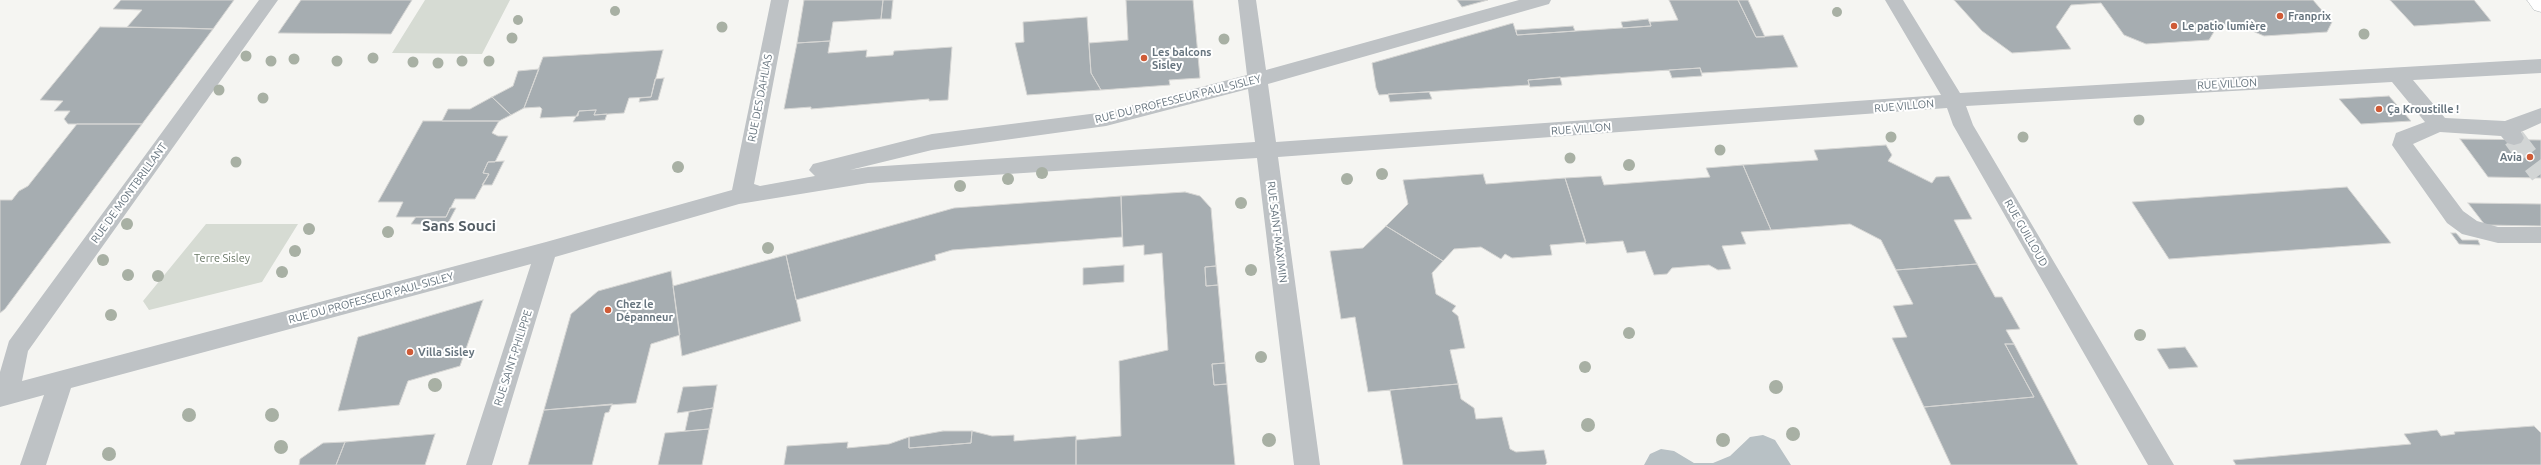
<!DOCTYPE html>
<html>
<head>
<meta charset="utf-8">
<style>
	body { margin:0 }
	canvas { display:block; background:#f5f5f2 }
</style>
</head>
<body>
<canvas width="2541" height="465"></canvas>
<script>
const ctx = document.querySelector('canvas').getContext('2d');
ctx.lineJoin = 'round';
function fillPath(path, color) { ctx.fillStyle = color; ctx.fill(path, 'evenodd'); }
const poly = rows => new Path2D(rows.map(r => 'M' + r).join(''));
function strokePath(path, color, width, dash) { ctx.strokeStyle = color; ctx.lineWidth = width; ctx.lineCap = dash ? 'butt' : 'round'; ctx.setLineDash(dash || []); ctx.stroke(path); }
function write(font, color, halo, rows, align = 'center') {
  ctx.font = font + ' Ubuntu,sans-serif'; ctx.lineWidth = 4; ctx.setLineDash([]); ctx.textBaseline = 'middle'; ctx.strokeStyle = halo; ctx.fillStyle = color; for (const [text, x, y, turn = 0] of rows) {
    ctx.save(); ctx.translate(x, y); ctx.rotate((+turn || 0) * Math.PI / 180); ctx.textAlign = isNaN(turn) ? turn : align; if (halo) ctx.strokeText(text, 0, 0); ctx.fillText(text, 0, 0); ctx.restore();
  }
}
const green = poly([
	[425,0,510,0,482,54,392,53],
	[206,224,298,224,262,282,149,310,143,301]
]);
const water = poly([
	[1763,435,1775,440,1791,465,1644,465,1650,454,1661,449,1674,451,1694,463,1713,463,1730,456,1750,437]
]);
const building = poly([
	[121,0,234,0,213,29,127,27,142,10,113,9,121,0],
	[301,0,412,0,391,34,278,33,301,0],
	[804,0,883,0,881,19,833,22,830,41,797,43,804,0],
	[883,0,893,0,891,19,881,19,883,0],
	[1126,0,1193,0,1200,78,1169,80,1170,85,1101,90,1091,73,1089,43,1128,40,1126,0],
	[1457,0,1488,0,1462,7,1457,0],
	[1669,0,1738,0,1756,37,1783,35,1798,67,1702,73,1700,68,1594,75,1528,80,1529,85,1379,95,1376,88,1372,63,1513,23,1517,35,1651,26,1650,22,1678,20,1669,0],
	[1738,0,1748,0,1765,37,1756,37,1738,0],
	[1954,0,2313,0,2332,22,2327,32,2264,36,2241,26,2213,28,2215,30,2209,40,2146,44,2124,35,2101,3,2071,5,2056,27,2071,49,2012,53,1982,31,1954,0],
	[2390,0,2474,0,2491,21,2414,26,2390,0],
	[1087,17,1091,73,1101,90,1027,95,1015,43,1024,42,1023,22,1087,17],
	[1648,19,1651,26,1623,28,1621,22,1648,19],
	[1573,26,1575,31,1517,35,1516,30,1573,26],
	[100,27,185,28,213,29,142,124,68,124,64,119,70,111,54,111,63,101,40,100,100,27],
	[830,41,828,53,867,50,866,57,893,55,894,51,952,47,948,100,929,101,929,99,811,109,811,107,784,109,797,43,830,41],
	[663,50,651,97,629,98,624,113,594,115,596,110,579,111,578,116,540,118,542,109,540,107,524,108,543,57,663,50],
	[1700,68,1702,76,1672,78,1669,70,1700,68],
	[539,69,524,108,511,115,492,97,513,86,518,71,539,69],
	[1560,77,1562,85,1530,87,1528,80,1560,77],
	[664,78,658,100,639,102,640,98,651,97,655,79,664,78],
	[1429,92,1432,99,1390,102,1388,94,1429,92],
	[2389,96,2411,121,2361,124,2339,99,2389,96],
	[492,97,511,115,499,121,442,121,448,109,470,109,492,97],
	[596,110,594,115,607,114,605,120,573,122,579,111,596,110],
	[423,121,499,121,492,133,498,136,508,136,495,162,488,162,483,173,489,174,475,199,455,199,446,217,396,217,403,202,378,202,423,121],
	[77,124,142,124,5,309,0,313,0,200,12,200,19,191,28,186,77,124],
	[2460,139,2541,140,2541,178,2488,177,2460,139],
	[1886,145,1892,155,1888,161,1932,183,1936,177,1949,176,1972,219,1954,220,1977,264,1896,270,1881,240,1850,224,1771,230,1743,165,1818,160,1814,150,1886,145],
	[504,161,492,185,482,185,489,174,483,173,488,162,504,161],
	[1743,165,1771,230,1741,232,1746,244,1722,246,1731,269,1718,270,1709,265,1672,268,1667,274,1654,275,1645,251,1627,253,1623,241,1586,244,1565,178,1601,176,1604,185,1710,177,1706,168,1743,165],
	[1483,174,1486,184,1565,178,1586,242,1550,245,1552,255,1512,258,1505,254,1501,259,1481,247,1454,249,1443,261,1386,226,1408,204,1403,180,1483,174],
	[2347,187,2391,243,2169,259,2132,202,2347,187],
	[1185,192,1200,196,1211,208,1216,266,1205,267,1206,286,1218,285,1225,363,1212,364,1214,385,1227,384,1235,465,1076,465,1076,440,1121,436,1119,361,1168,350,1162,253,1144,255,1144,245,1123,247,1121,196,1185,192],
	[1121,196,1122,237,952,250,935,255,936,260,796,300,786,255,954,208,1121,196],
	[2468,203,2541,204,2541,226,2485,225,2468,203],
	[450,208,456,208,447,225,411,224,416,217,446,217,450,208],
	[1386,226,1443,261,1432,273,1436,294,1456,306,1452,311,1458,316,1465,348,1450,350,1458,384,1368,392,1355,317,1341,319,1330,251,1363,248,1386,226],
	[2451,233,2456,233,2462,240,2478,240,2480,245,2459,244,2451,233],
	[786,255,801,321,682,356,673,286,786,255],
	[1977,264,1995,297,2002,297,2020,329,2006,330,2014,344,2005,344,2034,397,1924,407,1892,338,1907,337,1893,306,1913,304,1896,270,1977,264],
	[1124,265,1124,282,1083,285,1083,268,1124,265],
	[1216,266,1218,285,1206,286,1205,267,1216,266],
	[671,271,680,335,651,344,636,403,544,410,571,314,598,291,671,271],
	[483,300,460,366,408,381,399,405,338,411,358,337,483,300],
	[2005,344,2014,344,2078,465,1951,465,1924,407,2034,397,2005,344],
	[2185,347,2198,367,2169,369,2157,349,2185,347],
	[1225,363,1227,384,1214,385,1212,364,1225,363],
	[1458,384,1461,399,1474,408,1476,419,1502,417,1510,449,1516,452,1544,450,1547,463,1545,465,1403,465,1390,390,1458,384],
	[717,385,713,408,677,413,683,387,717,385],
	[612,404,609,412,605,413,592,465,528,465,544,410,612,404],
	[713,408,709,429,685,431,689,412,713,408],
	[2534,426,2541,433,2541,465,2236,465,2233,460,2411,444,2404,434,2437,430,2441,436,2455,434,2454,432,2534,426],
	[709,429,702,465,658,465,665,433,709,429],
	[943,431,972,431,971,443,909,448,909,437,943,431],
	[972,431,992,436,1014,435,1014,441,1076,436,1076,465,784,465,787,446,848,442,847,448,889,444,909,437,909,448,971,443,972,431],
	[435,434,425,465,336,465,345,442,435,434],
	[345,442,336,465,299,465,300,459,323,443,345,442]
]);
const minorTunnel = poly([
	[2514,138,2541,174]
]);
const minor = poly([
	[259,0,278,0,28,351,22,381,546,242,732,190,771,0,789,0,754,184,760,186,815,176,809,170,813,164,932,134,1106,112,1247,75,1238,0,1256,0,1266,70,1519,0,1551,0,1549,4,1268,84,1276,142,1941,95,1885,0,1903,0,1960,93,2541,59,2541,73,2413,80,2445,118,2505,121,2541,108,2541,123,2521,132,2524,138,2521,143,2514,145,2507,143,2501,136,2440,132,2413,144,2463,211,2477,221,2498,227,2541,227,2541,243,2498,243,2462,234,2447,223,2392,145,2396,133,2425,122,2392,82,1966,106,1973,125,2174,465,2148,465,1953,125,1947,108,1278,157,1320,465,1294,465,1257,158,868,183,739,204,555,257,492,465,466,465,531,264,71,388,46,465,20,465,44,395,0,407,0,372,9,341,259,0],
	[1248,89,1255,142,868,167,850,170,932,150,1106,126,1248,89]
]);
const major = poly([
	[2527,0,2541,0,2541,12,2534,10,2527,0]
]);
const trees = [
	[615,11,5],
	[1837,12,5],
	[518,20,5],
	[722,27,5.5],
	[2364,34,5.5],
	[512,38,5.5],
	[1224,39,5.5],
	[246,56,5.5],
	[373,58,5.5],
	[294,59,5.5],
	[271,61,5.5],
	[337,61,5.5],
	[462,61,5.5],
	[489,61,5.5],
	[413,62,5.5],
	[438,63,5.5],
	[219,90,5.5],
	[263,98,5.5],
	[2139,120,5.5],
	[1891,137,5.5],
	[2023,137,5.5],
	[1720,150,5.5],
	[1570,158,5.5],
	[236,162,5.5],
	[1629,165,6],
	[678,167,6],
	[1042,173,6],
	[1382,174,6],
	[1008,179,6],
	[1347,179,6],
	[960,186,6],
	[1241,203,6],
	[127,224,6],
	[309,229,6],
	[388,232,6],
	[768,248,6],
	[295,251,6],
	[103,260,6],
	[1251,270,6],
	[282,272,6],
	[128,275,6],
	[158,276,6],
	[111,315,6],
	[1629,333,6],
	[2140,335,6],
	[1261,357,6],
	[1585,367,6],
	[435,385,7],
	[1776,387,7],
	[189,415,7],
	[272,415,7],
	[1588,425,7],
	[1793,434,7],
	[1269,440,7],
	[1723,440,7],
	[281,447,7],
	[109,454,7]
];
const markers = [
	[2280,16,4,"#cf5b37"],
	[2174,26,4,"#cf5b37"],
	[1144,58,4,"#cf5b37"],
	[2379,109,4,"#cf5b37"],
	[2530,157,4,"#cf5b37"],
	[608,310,4,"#cf5b37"],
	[410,352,4,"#cf5b37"]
];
const poiNames = [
	["Franprix",2288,16],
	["Le patio lumière",2182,26],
	["Les balcons",1152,52],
	["Sisley",1152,65],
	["Ça Kroustille !",2387,109],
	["Avia",2522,157,"right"],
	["Chez le",616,304],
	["Dépanneur",616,317],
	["Villa Sisley",418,352]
];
const streetNames = [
	["RUE VILLON",2227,84,-3],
	["RUE DES DAHLIAS",760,98,-79],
	["RUE DU PROFESSEUR PAUL SISLEY",1178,99,-14],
	["RUE VILLON",1904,106,-5],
	["RUE VILLON",1581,129,-4],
	["RUE DE MONTBRILLANT",129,193,-54],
	["RUE SAINT-MAXIMIN",1277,232,83],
	["RUE GUILLOUD",2026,233,60],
	["RUE DU PROFESSEUR PAUL SISLEY",371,298,-15],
	["RUE SAINT-PHILIPPE",513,358,-72]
];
const parkNames = [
	["Terre Sisley",222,258]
];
const districtNames = [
	["Sans Souci",459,226]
];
fillPath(green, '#d6dbd3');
fillPath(water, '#b8c1c5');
fillPath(building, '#a6adb1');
strokePath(building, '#d6d6d4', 1);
strokePath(minorTunnel, '#d2d5d5', 22, [22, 11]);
strokePath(major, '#b2b6b9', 1);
fillPath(minor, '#bec2c5');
fillPath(major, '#fff');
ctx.fillStyle = '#a8b0a4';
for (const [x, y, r] of trees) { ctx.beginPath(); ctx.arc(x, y, r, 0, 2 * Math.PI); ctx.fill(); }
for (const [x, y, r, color] of markers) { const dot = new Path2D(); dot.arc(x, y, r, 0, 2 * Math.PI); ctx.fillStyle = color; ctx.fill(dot); strokePath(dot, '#fff', 1.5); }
write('bold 11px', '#67757f', '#fff', poiNames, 'left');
write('11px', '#67757f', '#fff', streetNames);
write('11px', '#697765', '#fff', parkNames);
write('bold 15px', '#545e65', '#fff', districtNames);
</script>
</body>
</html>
